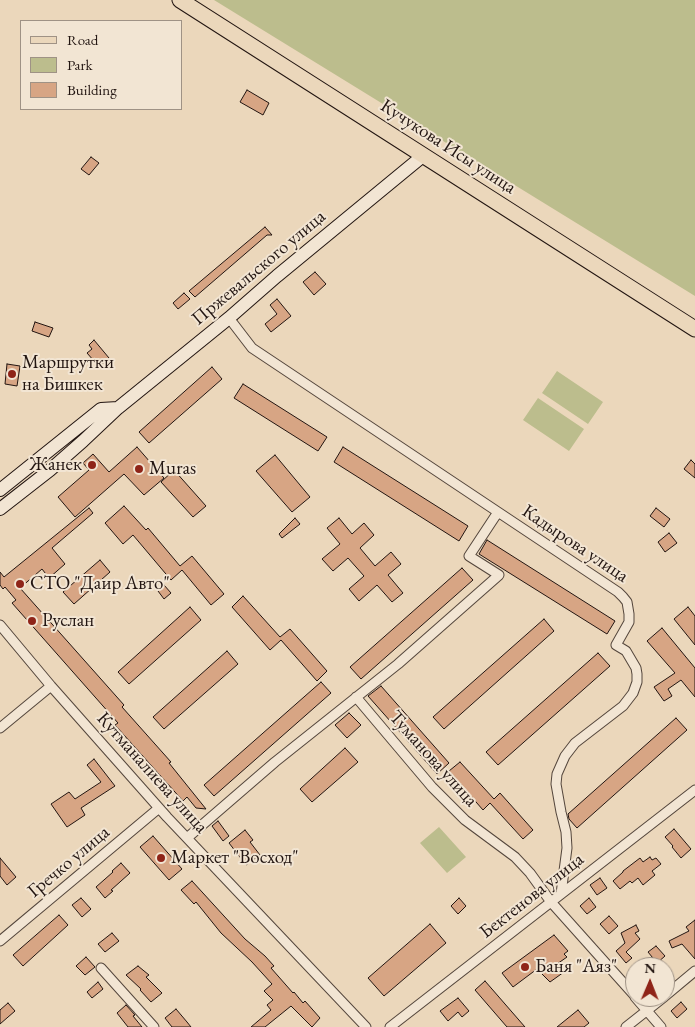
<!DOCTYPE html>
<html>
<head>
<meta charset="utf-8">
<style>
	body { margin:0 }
	#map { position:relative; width:695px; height:1027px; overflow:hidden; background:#ebd7bb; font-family:"EB Garamond",serif }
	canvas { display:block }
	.legend { position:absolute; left:20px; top:20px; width:162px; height:90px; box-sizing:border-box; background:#f2e5d3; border:1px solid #9f9285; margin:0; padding:6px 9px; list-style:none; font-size:15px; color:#221511 }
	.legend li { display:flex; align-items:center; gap:10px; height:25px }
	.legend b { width:25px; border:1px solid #9f9285 }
	.north { position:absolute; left:625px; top:957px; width:50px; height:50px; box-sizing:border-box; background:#f2e5d3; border:1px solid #9f9285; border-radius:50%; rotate:1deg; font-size:14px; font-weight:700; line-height:20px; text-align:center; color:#221511 }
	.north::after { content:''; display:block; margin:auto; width:18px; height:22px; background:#8f2418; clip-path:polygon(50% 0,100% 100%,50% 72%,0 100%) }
</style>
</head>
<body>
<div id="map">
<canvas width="695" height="1027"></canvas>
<ul class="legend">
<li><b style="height:6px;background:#ebd7bb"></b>Road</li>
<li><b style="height:14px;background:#bcbd8d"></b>Park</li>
<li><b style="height:14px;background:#d7a584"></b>Building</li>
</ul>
<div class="north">N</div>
</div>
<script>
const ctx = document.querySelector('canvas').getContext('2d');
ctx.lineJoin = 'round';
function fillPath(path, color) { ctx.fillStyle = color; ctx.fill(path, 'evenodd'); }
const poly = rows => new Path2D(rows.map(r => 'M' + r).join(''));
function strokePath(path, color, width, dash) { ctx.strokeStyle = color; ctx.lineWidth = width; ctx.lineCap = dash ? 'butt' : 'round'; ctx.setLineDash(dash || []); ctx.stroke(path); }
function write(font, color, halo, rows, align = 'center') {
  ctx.font = font + ' "EB Garamond",serif'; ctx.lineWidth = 4; ctx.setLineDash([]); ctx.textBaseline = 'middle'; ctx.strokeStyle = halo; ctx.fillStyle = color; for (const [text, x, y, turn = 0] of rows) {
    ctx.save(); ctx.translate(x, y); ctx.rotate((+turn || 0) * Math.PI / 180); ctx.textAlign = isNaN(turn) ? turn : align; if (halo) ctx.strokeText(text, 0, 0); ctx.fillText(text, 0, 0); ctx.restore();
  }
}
const green = poly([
	[214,0,695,0,695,296],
	[557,371,603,402,588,424,542,393],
	[538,398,584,429,569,451,523,420],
	[439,827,466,857,447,873,420,843]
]);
const building = poly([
	[247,90,269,103,263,115,240,102,247,90],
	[91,157,99,163,89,175,81,169,91,157],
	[265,227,272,235,267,235,195,297,189,291,265,227],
	[315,272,326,284,314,295,303,282,315,272],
	[184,293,190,299,178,309,173,303,184,293],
	[277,299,291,316,271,332,265,324,277,314,270,305,277,299],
	[35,322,53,328,49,337,32,331,35,322],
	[94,340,109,358,101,365,96,359,94,361,87,353,92,349,89,345,94,340],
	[7,364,20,366,17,386,5,384,7,364],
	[212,367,222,379,149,443,139,432,212,367],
	[243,384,327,437,318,451,234,398,243,384],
	[137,447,164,478,144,495,124,474,75,517,58,497,89,470,83,463,93,454,109,472,137,447],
	[343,447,468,526,459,541,334,462,343,447],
	[275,455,310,497,292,512,256,471,275,455],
	[691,460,695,464,695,478,684,469,691,460],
	[174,470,206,506,193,517,161,482,174,470],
	[124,506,146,530,148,528,180,566,192,556,224,594,211,605,182,570,171,580,133,535,123,544,105,523,124,506],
	[89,508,93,513,52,548,65,564,49,578,42,569,20,588,124,705,122,707,171,762,169,763,206,809,196,808,187,797,183,801,115,725,118,723,12,603,16,600,5,587,3,589,0,585,0,572,4,577,89,508],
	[656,508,670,519,664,527,650,516,656,508],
	[295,518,300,524,282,538,279,534,295,518],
	[339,518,352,534,364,523,374,535,360,548,375,566,391,552,401,564,388,575,403,593,392,602,377,585,359,601,349,589,364,576,348,558,333,571,322,559,340,544,327,528,339,518],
	[669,533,677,543,665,552,658,542,669,533],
	[487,540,615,621,607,634,479,554,487,540],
	[100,560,110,572,74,604,63,592,100,560],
	[462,568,473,580,361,679,350,667,462,568],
	[164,585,171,593,164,599,158,591,164,585],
	[243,596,280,637,290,629,327,671,317,681,281,640,270,650,232,607,243,596],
	[190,607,201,620,129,684,118,672,190,607],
	[688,607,695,616,695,645,674,619,688,607],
	[544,619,554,631,444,729,433,717,544,619],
	[662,628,695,668,695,697,681,680,668,689,672,696,664,701,654,687,675,673,647,641,662,628],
	[227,651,238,664,164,729,153,717,227,651],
	[598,653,610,666,498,765,486,752,598,653],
	[321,682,331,693,214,796,204,785,321,682],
	[381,686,449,763,437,774,368,696,381,686],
	[349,713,361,725,347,738,335,725,349,713],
	[676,718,687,730,577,828,569,819,568,814,676,718],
	[345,748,358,762,312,802,300,789,345,748],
	[94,759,115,786,81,808,85,815,67,827,51,804,69,792,75,799,101,782,87,765,94,759],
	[460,762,494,799,500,793,533,830,523,839,490,803,483,810,449,771,460,762],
	[218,821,229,836,223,841,212,826,218,821],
	[674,829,691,849,681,858,672,847,673,846,665,837,674,829],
	[245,830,253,840,250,842,260,855,246,865,229,843,245,830],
	[153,836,182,869,169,880,140,847,153,836],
	[650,857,652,860,656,858,661,864,652,871,655,875,643,885,638,878,632,883,630,881,620,889,613,881,623,872,623,871,640,858,643,862,650,857],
	[0,858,16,877,7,885,0,876,0,858],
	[121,863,130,873,111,890,113,891,105,898,96,887,113,872,112,871,121,863],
	[600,878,607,888,597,895,590,885,600,878],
	[192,881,245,939,265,956,274,966,271,968,293,993,294,992,303,1003,305,1001,320,1018,312,1027,291,1006,265,1027,251,1027,271,1010,267,1005,273,1000,264,991,272,984,252,962,221,933,196,902,194,904,181,890,192,881],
	[81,898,91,909,82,917,72,905,81,898],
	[459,898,466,906,458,914,451,906,459,898],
	[589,898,596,907,587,914,580,906,589,898],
	[59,915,68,925,23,966,13,955,59,915],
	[609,916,618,926,609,934,600,924,609,916],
	[695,920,695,959,682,944,672,948,669,941,689,931,686,927,695,920],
	[430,924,446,943,384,996,368,978,430,924],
	[636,925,639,931,635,933,640,939,626,952,632,958,626,963,616,951,625,943,621,933,636,925],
	[112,933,119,941,105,952,98,944,112,933],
	[554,935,568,951,564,954,567,957,557,964,564,972,550,982,537,969,513,987,502,973,554,935],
	[656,946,665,956,657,963,648,952,656,946],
	[86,957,95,967,85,975,76,966,86,957],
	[138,966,149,975,146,977,162,993,151,1002,140,990,141,989,126,975,138,966],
	[485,981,525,1027,507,1027,475,990,485,981],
	[98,982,103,989,92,998,87,992,98,982],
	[458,998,469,1011,462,1017,458,1012,448,1021,440,1011,458,998],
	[681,1002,687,1009,677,1018,671,1011,681,1002],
	[8,1003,15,1011,0,1024,0,1010,8,1003],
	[126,1005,135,1015,133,1016,142,1027,128,1027,117,1013,126,1005],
	[176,1009,187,1022,191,1027,172,1027,165,1018,176,1009],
	[578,1010,589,1023,584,1027,557,1027,578,1010]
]);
const street = poly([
	[229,318,252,348,618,592,623,597,627,602,629,614,629,622,616,645,626,651,636,668,637,674,637,682,633,693,623,706,575,743,565,756,557,774,556,784,561,812,566,832,567,848,561,894],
	[0,625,51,686,167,817,366,1027],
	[356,697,432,787,465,820,515,857,530,873,551,902,635,996],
	[0,728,51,686],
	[187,838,275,762,398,664,499,575,469,556,498,512],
	[0,941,159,808],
	[101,968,154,1027],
	[665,996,695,971],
	[635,997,661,1027],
	[390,1027,695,790],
	[626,1027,664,997]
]);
const secondary = poly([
	[0,490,101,409,118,408],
	[0,509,50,470,83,441,118,408,229,318,277,276,424,155]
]);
const primary = poly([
	[180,0,695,329]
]);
const markers = [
	[12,374,5,"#8f2418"],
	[92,465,5,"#8f2418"],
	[139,469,5,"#8f2418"],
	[20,584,5,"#8f2418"],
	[32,621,5,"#8f2418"],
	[161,858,5,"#8f2418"],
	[525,967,5,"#8f2418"]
];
const streetNames = [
	["Кучукова Исы улица",448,147,33],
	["Пржевальского улица",259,268,-40],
	["Кадырова улица",575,544,34],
	["Туманова улица",433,759,48],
	["Кутманалиева улица",152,773,48],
	["Гречко улица",69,862,-40],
	["Бектенова улица",532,896,-38]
];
const poiNames = [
	["Маршрутки",22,363],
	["на Бишкек",22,385],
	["Жанек",82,465,"right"],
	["Muras",149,469],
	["СТО \"Даир Авто\"",30,584],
	["Руслан",42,621],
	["Маркет \"Восход\"",171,858],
	["Баня \"Аяз\"",535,967]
];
fillPath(green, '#bcbd8d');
fillPath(building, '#d7a584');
strokePath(building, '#221511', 1);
strokePath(street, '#54463c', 11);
strokePath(secondary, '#221511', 14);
strokePath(primary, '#221511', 17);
strokePath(street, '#f2e5d3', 9);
strokePath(secondary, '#f2e5d3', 12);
strokePath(primary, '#ebd7bb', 15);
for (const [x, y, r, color] of markers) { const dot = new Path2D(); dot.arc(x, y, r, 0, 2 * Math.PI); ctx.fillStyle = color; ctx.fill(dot); strokePath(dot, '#f2e5d3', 2); }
write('19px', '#221511', '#f2e5d3', streetNames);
write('19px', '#221511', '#f2e5d3', poiNames, 'left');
</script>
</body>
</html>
